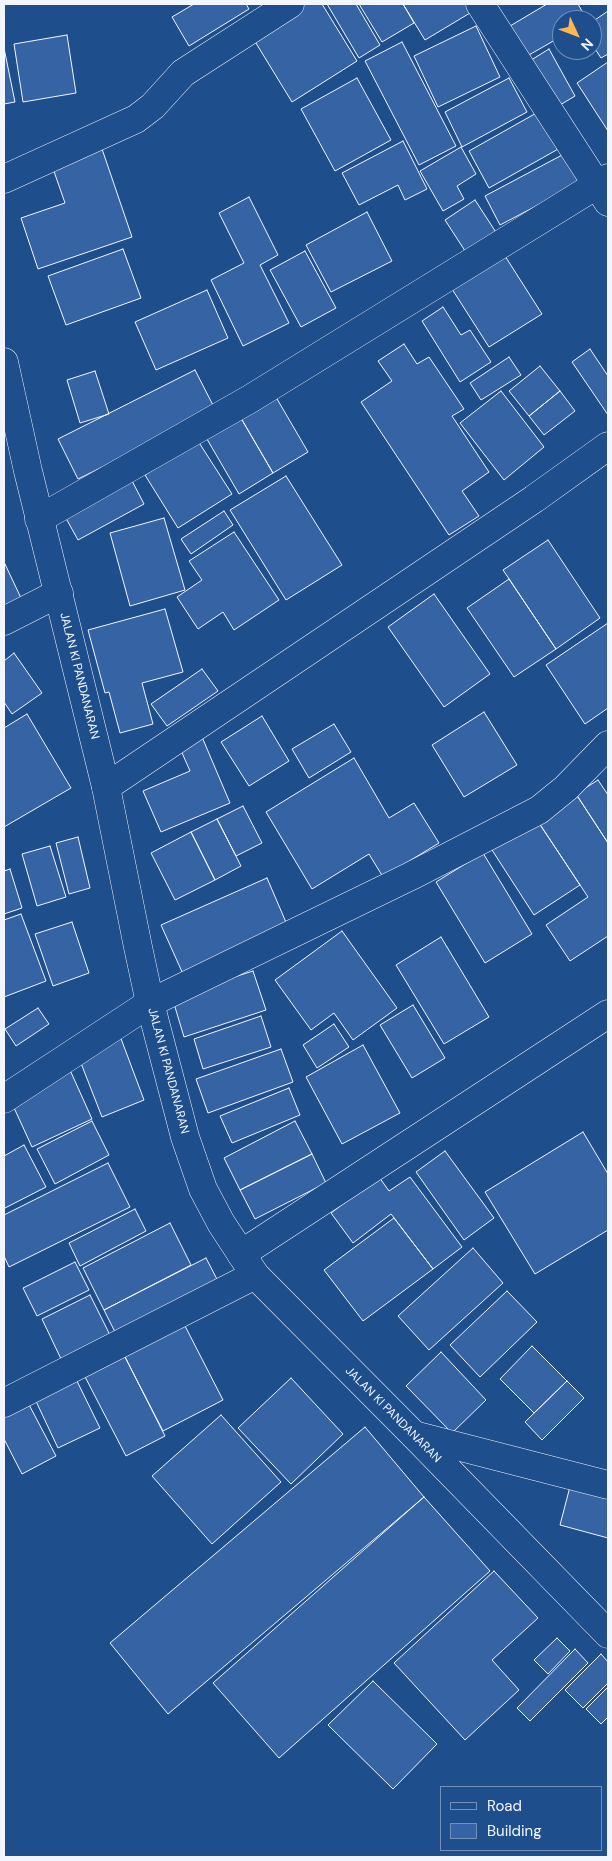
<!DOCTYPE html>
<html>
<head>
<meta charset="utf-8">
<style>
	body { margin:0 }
	#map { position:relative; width:612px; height:1861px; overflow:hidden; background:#1f4e8c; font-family:"DM Sans",sans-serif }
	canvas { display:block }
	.frame { position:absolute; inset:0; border:5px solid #f2f6ff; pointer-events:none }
	.legend { position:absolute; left:440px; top:1786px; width:162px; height:65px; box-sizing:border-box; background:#1f4e8c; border:1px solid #7391ba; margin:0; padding:6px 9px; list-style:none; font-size:15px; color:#f2f6ff }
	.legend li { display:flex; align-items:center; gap:10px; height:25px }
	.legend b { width:25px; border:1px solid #7391ba }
	.north { position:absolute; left:552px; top:10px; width:50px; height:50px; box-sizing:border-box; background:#1f4e8c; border:1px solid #7391ba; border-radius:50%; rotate:133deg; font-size:14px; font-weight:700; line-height:20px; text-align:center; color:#f2f6ff }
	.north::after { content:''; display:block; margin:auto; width:18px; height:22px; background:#ffb74d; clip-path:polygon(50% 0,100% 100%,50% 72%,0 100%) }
</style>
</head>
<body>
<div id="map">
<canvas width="612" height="1861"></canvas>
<div class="frame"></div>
<ul class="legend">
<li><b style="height:6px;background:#1f4e8c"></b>Road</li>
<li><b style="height:14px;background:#3563a3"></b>Building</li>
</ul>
<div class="north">N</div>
</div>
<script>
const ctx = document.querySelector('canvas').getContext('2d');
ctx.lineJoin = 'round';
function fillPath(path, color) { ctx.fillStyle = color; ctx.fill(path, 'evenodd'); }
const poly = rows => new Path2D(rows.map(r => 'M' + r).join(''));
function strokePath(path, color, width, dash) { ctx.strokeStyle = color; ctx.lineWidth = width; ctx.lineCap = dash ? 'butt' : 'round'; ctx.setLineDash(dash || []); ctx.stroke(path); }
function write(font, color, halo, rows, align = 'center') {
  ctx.font = font + ' "DM Sans",sans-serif'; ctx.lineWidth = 4; ctx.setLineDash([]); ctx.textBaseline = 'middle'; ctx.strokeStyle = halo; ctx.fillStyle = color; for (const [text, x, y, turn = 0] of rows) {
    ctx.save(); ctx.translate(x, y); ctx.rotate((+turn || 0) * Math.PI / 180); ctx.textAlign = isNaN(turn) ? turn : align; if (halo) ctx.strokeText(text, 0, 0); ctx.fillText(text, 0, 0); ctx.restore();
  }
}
const building = poly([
	[194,4,246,4,249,9,189,46,172,17,194,4],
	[302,4,322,4,357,61,292,102,251,35,302,4],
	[327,4,356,4,380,45,359,58,327,4],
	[359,4,403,4,414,23,382,42,359,4],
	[403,4,471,4,475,10,425,40,403,4],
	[547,4,578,4,587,20,562,20,562,36,522,59,505,29,547,4],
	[608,11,608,54,601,58,592,44,592,22,608,11],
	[476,26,500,77,438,107,414,56,476,26],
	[67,35,76,93,23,102,14,44,67,35],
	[402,42,456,146,419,165,365,61,402,42],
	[4,48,15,102,4,104,4,48],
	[549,49,575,96,555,108,528,62,549,49],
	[608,62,608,131,577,83,608,62],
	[357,78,391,140,335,171,301,109,357,78],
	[509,78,527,112,462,147,445,112,509,78],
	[540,111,560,148,489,188,469,151,540,111],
	[403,141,427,189,405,200,398,185,359,205,342,173,403,141],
	[100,143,132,237,38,269,21,218,65,203,50,160,100,143],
	[461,147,476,174,457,186,464,199,443,211,420,171,461,147],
	[564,154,580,183,500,225,485,196,564,154],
	[249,197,278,255,260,265,289,323,243,346,211,280,244,263,219,213,249,197],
	[475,200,499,237,469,257,445,220,475,200],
	[367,212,392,261,331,292,306,245,367,212],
	[123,249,141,298,66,325,48,276,123,249],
	[305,251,336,308,301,327,270,270,305,251],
	[505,256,542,314,489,347,452,289,505,256],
	[207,290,228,338,156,370,135,322,207,290],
	[443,307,461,335,470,330,491,362,460,382,422,321,443,307],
	[404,344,417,364,429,357,464,409,452,416,489,472,462,491,479,516,449,535,361,402,392,381,378,361,404,344],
	[590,349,608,376,608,415,572,362,590,349],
	[509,357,521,375,481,400,470,383,509,357],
	[540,366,560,391,529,416,509,391,540,366],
	[195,370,216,411,78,479,58,439,195,370],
	[95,371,109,414,80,423,67,380,95,371],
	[501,391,544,447,504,480,460,423,501,391],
	[560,391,575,411,544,435,529,416,560,391],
	[273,392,308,452,273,473,238,413,273,392],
	[238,413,273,473,239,494,204,434,238,413],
	[198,441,232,494,178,528,145,475,198,441],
	[129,475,144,504,78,540,62,511,129,475],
	[286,476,342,565,286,600,230,510,286,476],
	[224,511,233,525,191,554,181,539,224,511],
	[164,518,185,590,130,606,110,533,164,518],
	[234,532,279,600,234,630,223,612,198,629,177,597,202,580,189,561,234,532],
	[548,540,600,618,556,649,503,570,548,540],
	[4,562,21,598,4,606,4,562],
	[509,579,556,649,514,677,467,608,509,579],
	[434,594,490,674,444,707,388,627,434,594],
	[165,609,183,672,142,683,153,724,120,733,109,692,105,693,88,630,165,609],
	[608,623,608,708,585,724,546,665,608,623],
	[14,653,42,693,12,714,4,702,4,661,14,653],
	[202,669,218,691,167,726,151,704,202,669],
	[484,712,517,765,464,797,432,745,484,712],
	[27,714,71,788,4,827,4,728,27,714],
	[262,716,289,761,249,786,221,742,262,716],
	[334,724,351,752,309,778,292,749,334,724],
	[202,737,230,803,161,832,143,791,190,771,179,746,202,737],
	[354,758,389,818,414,803,439,843,383,877,369,854,312,889,266,812,354,758],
	[598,780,608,795,608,843,576,794,598,780],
	[576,794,608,843,608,936,570,961,546,925,588,897,537,820,576,794],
	[243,806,262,843,236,856,217,819,243,806],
	[217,819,241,866,215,880,191,832,217,819],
	[537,820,580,885,534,915,492,850,537,820],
	[191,832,215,880,175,900,151,853,191,832],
	[78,837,90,888,69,894,56,843,78,837],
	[50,846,66,897,37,906,22,854,50,846],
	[483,853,532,934,485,963,436,882,483,853],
	[10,869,22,908,4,914,4,871,10,869],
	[267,878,288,927,183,974,161,925,267,878],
	[21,914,46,981,4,997,4,920,21,914],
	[72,922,89,973,53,986,35,934,72,922],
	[342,931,397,1008,353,1040,334,1013,311,1030,275,980,342,931],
	[441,937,489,1017,444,1044,396,965,441,937],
	[253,971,266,1010,184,1037,172,997,253,971],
	[413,1005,445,1058,412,1078,380,1025,413,1005],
	[38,1008,49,1024,16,1046,5,1029,38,1008],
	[261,1016,271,1047,203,1069,194,1039,261,1016],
	[334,1024,349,1047,317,1068,303,1045,334,1024],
	[120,1036,144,1100,102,1117,77,1053,120,1036],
	[363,1045,400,1113,342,1144,306,1077,363,1045],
	[281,1049,293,1082,208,1113,196,1079,281,1049],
	[70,1070,92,1119,32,1147,10,1099,70,1070],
	[289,1088,300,1115,232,1143,220,1116,289,1088],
	[92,1121,109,1155,55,1184,37,1149,92,1121],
	[295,1121,312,1154,240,1190,224,1158,295,1121],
	[583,1132,608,1174,608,1230,535,1274,485,1192,583,1132],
	[24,1145,46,1187,5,1208,4,1205,4,1156,24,1145],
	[445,1151,494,1218,464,1240,416,1172,445,1151],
	[312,1154,326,1183,255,1219,240,1190,312,1154],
	[108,1163,130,1207,9,1267,4,1256,4,1215,108,1163],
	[379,1177,389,1191,410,1177,462,1247,433,1269,391,1214,353,1243,331,1213,379,1177],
	[135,1209,146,1231,80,1266,69,1243,135,1209],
	[394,1218,433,1269,363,1321,324,1270,394,1218],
	[170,1223,191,1265,104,1310,83,1268,170,1223],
	[473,1248,503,1283,429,1350,398,1316,473,1248],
	[206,1258,221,1287,118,1338,104,1310,206,1258],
	[75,1262,89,1290,37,1316,23,1288,75,1262],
	[507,1291,537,1322,480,1377,450,1345,507,1291],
	[90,1295,111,1337,62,1361,42,1319,90,1295],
	[183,1322,223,1400,163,1431,123,1353,183,1322],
	[532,1346,567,1381,534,1413,500,1379,532,1346],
	[121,1349,165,1436,126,1456,81,1369,121,1349],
	[441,1352,486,1400,452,1433,406,1386,441,1352],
	[75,1377,100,1428,58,1448,34,1397,75,1377],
	[291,1378,343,1434,291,1484,238,1428,291,1378],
	[567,1381,584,1398,542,1440,525,1422,567,1381],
	[26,1399,56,1456,22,1474,4,1439,4,1411,26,1399],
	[221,1415,281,1482,212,1544,152,1476,221,1415],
	[365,1427,424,1497,168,1714,110,1643,365,1427],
	[572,1479,608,1489,608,1538,560,1525,572,1479],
	[424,1497,490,1571,279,1758,213,1683,424,1497],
	[494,1571,538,1618,492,1660,519,1690,465,1740,394,1663,494,1571],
	[557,1638,570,1651,548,1674,534,1660,557,1638],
	[575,1649,588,1663,530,1721,517,1708,575,1649],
	[601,1654,608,1662,608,1683,583,1708,565,1690,601,1654],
	[373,1681,437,1744,393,1789,328,1725,373,1681],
	[608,1687,608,1717,601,1724,586,1709,608,1687]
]);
const street = poly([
	[480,4,608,202],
	[4,179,136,119,153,106,183,73,290,4],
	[39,519,250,399,608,178],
	[4,621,59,593],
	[106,787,534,499,608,446],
	[4,1099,150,1003,411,876,539,810,566,788,608,745],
	[241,1254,608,1014],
	[4,1403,255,1275],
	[414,1435,608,1485]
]);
const secondary = poly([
	[4,362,28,471,106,787,138,947,150,1003,185,1137,203,1189,221,1223,255,1275,414,1435,608,1634]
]);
const streetNames = [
	["JALAN KI PANDANARAN",79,676,76],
	["JALAN KI PANDANARAN",168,1071,75],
	["JALAN KI PANDANARAN",393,1415,45]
];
fillPath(building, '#3563a3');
strokePath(building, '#f2f6ff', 1);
strokePath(street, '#f2f6ff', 29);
strokePath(secondary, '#f2f6ff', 29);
strokePath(street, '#1f4e8c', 28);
strokePath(secondary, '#1f4e8c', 28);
write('12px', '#f2f6ff', '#1f4e8c', streetNames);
</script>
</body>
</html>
